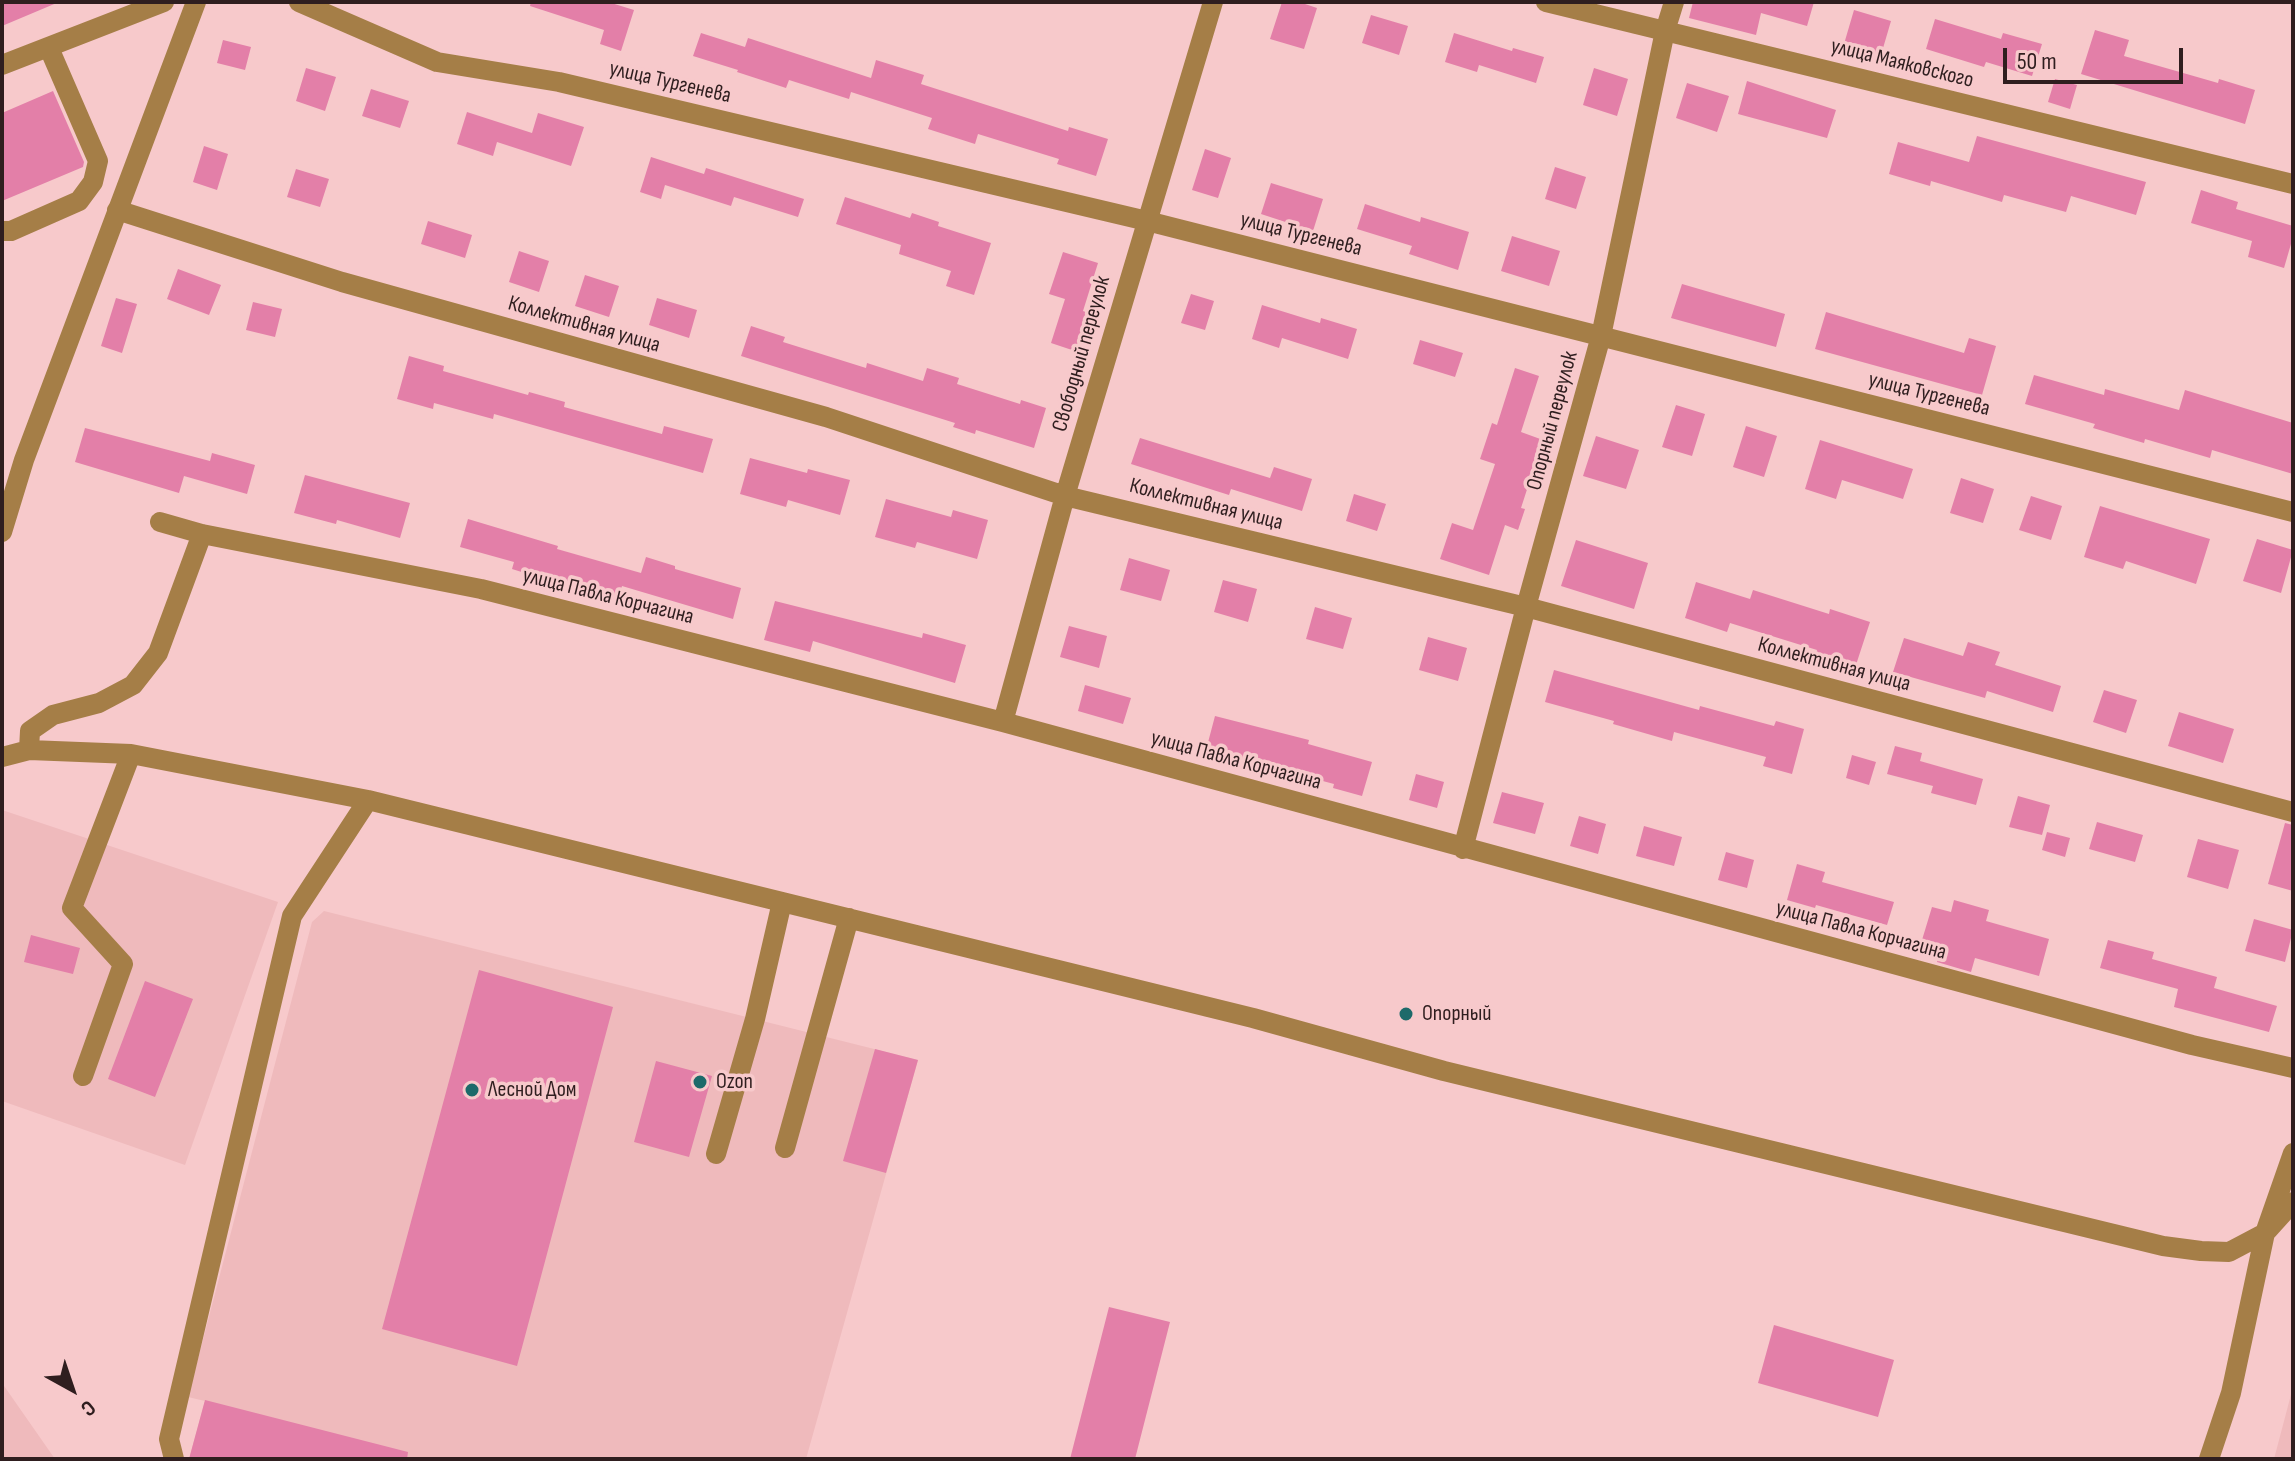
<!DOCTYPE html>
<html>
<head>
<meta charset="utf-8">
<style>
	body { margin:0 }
	#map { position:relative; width:2295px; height:1461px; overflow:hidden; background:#f7c9cb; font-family:"Sofia Sans Condensed",sans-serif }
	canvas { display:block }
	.frame { position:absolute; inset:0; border:4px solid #2f1e1f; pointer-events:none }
	.north { position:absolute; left:32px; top:1349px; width:80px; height:80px; -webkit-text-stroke:6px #f7c9cb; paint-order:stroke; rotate:140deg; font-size:22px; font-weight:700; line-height:32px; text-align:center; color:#2f1e1f }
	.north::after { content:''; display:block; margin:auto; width:28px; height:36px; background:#2f1e1f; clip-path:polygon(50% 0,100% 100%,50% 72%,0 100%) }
	.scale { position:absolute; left:2003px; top:48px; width:180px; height:36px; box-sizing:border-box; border:4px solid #2f1e1f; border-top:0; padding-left:10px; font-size:24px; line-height:28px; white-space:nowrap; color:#2f1e1f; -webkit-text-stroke:6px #f7c9cb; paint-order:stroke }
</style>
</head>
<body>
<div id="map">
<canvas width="2295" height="1461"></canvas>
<div class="frame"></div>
<div class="north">С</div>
<div class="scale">50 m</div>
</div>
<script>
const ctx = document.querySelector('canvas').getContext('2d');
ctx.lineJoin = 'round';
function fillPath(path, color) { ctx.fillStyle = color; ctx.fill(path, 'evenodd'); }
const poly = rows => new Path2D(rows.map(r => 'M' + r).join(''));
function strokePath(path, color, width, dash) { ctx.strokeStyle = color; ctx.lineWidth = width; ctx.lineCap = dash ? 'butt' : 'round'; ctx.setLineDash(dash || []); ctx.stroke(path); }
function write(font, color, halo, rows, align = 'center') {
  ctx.font = font + ' "Sofia Sans Condensed",sans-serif'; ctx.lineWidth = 7; ctx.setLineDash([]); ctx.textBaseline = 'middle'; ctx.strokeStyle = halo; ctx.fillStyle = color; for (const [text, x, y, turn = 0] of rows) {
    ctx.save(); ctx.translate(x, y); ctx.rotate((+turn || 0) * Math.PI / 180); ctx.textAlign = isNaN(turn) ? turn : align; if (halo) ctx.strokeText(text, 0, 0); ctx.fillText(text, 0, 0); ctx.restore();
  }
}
const built = poly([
	[2,810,278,902,185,1165,2,1101],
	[324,911,918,1060,806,1459,189,1459,205,1401,188,1397,312,922],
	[2,1383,55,1459,2,1459],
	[2293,1387,2293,1459,2274,1459]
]);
const building = poly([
	[2,2,59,2,2,26],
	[531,2,608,2,634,10,621,51,600,44,604,30,530,6],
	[1282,2,1299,2,1317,8,1304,49,1270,39],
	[1693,2,1814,2,1807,26,1761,13,1756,35,1689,18],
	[1854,10,1891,21,1881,55,1844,44],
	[1371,15,1408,26,1399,55,1362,43],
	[1935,19,2001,39,2003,33,2042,44,2032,76,1986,62,1984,67,1926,49],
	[2095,30,2129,40,2124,56,2218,83,2219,79,2255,90,2245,124,2081,74],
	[701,33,745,47,748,38,871,78,876,60,924,75,921,84,1068,131,1069,127,1108,139,1096,176,1057,164,1059,159,978,134,975,144,928,129,932,118,851,92,849,99,789,80,786,88,737,72,738,70,693,56],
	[1454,33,1512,51,1513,48,1544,57,1536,83,1479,65,1477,72,1445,62],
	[223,40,251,47,245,70,217,63],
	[306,68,336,77,325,111,296,101],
	[1594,68,1628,79,1617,116,1583,105],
	[2055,79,2077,85,2070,109,2048,102],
	[1747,81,1836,110,1827,138,1738,114],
	[1687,83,1729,96,1717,132,1676,118],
	[371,89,409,101,400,128,362,116],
	[53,91,84,162,83,167,2,201,2,113],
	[467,112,532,133,538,113,584,127,571,166,497,142,493,156,457,144],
	[1977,136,2146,182,2136,215,2071,196,2066,212,2004,195,2002,202,1931,181,1930,186,1889,174,1898,142,1969,162],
	[204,146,228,154,217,190,193,182],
	[1205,149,1231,158,1218,198,1192,190],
	[651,157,704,174,706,168,804,199,798,217,734,197,731,206,665,185,661,199,640,192],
	[1555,167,1586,177,1576,209,1545,199],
	[296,169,329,179,320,207,287,197],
	[1271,183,1323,199,1313,231,1261,214],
	[2201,190,2238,202,2236,209,2293,226,2293,237,2284,268,2248,257,2252,241,2191,223],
	[845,197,910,218,912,213,939,222,938,226,991,243,974,295,946,286,951,271,899,254,901,245,836,224],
	[1365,204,1420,222,1421,217,1469,232,1458,270,1409,254,1412,246,1357,229],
	[428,221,472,235,465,258,421,244],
	[1512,236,1560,251,1549,286,1501,271],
	[519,251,549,261,539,292,509,282],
	[1063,252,1098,263,1083,311,1088,313,1075,351,1051,343,1065,299,1049,294],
	[178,269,221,285,209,315,167,299],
	[585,275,619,286,609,317,575,306],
	[1682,284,1785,314,1776,347,1671,318],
	[1191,294,1214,301,1205,330,1181,323],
	[116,298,137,304,122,353,101,346],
	[657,298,697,310,689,338,649,325],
	[253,302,282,309,275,337,246,330],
	[1262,305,1320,323,1321,318,1357,329,1348,359,1282,338,1279,348,1252,339],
	[1826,312,1964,353,1969,338,1996,346,1982,395,1815,349],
	[751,326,785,337,783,342,866,368,867,363,923,381,927,368,959,378,957,384,1020,404,1021,400,1046,408,1034,448,976,430,975,434,953,427,955,423,741,356],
	[1420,340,1463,353,1455,377,1413,364],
	[409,356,444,366,443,371,528,395,529,392,565,402,564,407,662,434,664,426,713,439,703,473,494,414,493,419,434,403,433,409,397,399],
	[1515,368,1539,376,1521,432,1543,440,1521,508,1525,509,1518,530,1505,525,1489,575,1440,559,1452,523,1473,530,1495,464,1480,459,1492,423,1497,425],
	[2034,375,2104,395,2105,389,2179,410,2185,390,2293,423,2293,474,2212,450,2210,458,2145,439,2144,443,2093,428,2095,424,2025,404],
	[1676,405,1705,414,1692,456,1662,447],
	[1746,426,1777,436,1764,477,1733,467],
	[85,428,210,461,212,453,255,465,247,494,184,476,179,493,75,462],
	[1596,436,1639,450,1626,489,1583,476],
	[1140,438,1270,478,1274,467,1312,479,1302,511,1231,489,1229,495,1131,464],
	[1820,440,1913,469,1903,499,1842,480,1836,499,1805,489],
	[750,458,807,473,808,469,850,480,840,515,788,500,786,507,740,494],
	[305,475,410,503,400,538,337,520,336,524,294,513],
	[1961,478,1994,489,1983,523,1950,513],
	[1354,494,1386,504,1377,531,1346,521],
	[2031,496,2062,506,2051,540,2019,530],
	[886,499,951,517,953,510,988,520,977,559,917,542,915,548,875,537],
	[2100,506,2210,539,2196,584,2126,561,2123,569,2084,557],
	[468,519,558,546,557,549,641,573,646,557,675,566,675,569,741,588,733,619,622,586,618,602,512,569,514,562,460,547],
	[2257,539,2293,550,2281,593,2243,581],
	[1576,540,1648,563,1634,609,1561,586],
	[1129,558,1170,570,1161,601,1120,590],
	[1223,580,1257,589,1248,622,1214,612],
	[1696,582,1750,599,1753,590,1829,614,1830,609,1870,622,1853,674,1814,661,1817,650,1730,623,1727,632,1685,618],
	[775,601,922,638,923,633,966,645,955,683,813,641,810,652,764,640],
	[1315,607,1352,618,1343,649,1306,639],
	[1069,626,1107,636,1099,668,1060,657],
	[1428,637,1467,648,1458,681,1419,670],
	[1904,638,1963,656,1968,642,2000,652,1995,665,2061,686,2053,712,1987,691,1985,698,1893,672],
	[1554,670,1699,710,1700,706,1774,726,1776,721,1804,729,1792,774,1763,766,1766,757,1674,732,1672,741,1613,724,1614,721,1545,702],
	[1085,685,1131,698,1123,724,1078,711],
	[2104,690,2137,700,2126,733,2093,722],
	[2179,712,2234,729,2223,763,2168,746],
	[1215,716,1309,740,1308,744,1372,762,1362,796,1333,788,1334,784,1206,750],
	[1895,746,1922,753,1920,761,1983,779,1976,805,1931,793,1933,786,1887,774],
	[1852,755,1876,762,1869,785,1846,778],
	[1416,774,1444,782,1437,808,1409,800],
	[1502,792,1544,803,1535,834,1493,823],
	[2018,796,2050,805,2042,835,2009,827],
	[1579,816,1606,824,1598,854,1570,846],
	[2097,822,2143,835,2135,862,2089,849],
	[2285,823,2293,825,2293,891,2268,884],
	[1644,826,1682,837,1674,866,1636,856],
	[2047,832,2070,838,2065,857,2042,850],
	[2198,839,2239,850,2228,889,2187,877],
	[1726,852,1754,860,1747,888,1718,880],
	[1797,864,1825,872,1822,882,1894,902,1887,925,1816,905,1815,908,1787,900],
	[1954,900,1989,910,1986,921,2049,939,2039,976,1975,958,1971,972,1937,962,1942,946,1922,940,1932,907,1951,912],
	[2254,919,2293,930,2285,962,2245,951],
	[31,935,80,948,73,974,24,962],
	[2108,940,2154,952,2152,959,2217,977,2214,988,2277,1006,2269,1032,2174,1007,2178,989,2100,968],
	[479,970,613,1007,517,1366,382,1329],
	[145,981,193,999,155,1097,108,1079],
	[875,1049,918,1060,886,1173,843,1161],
	[656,1061,712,1076,689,1157,634,1142],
	[1109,1307,1170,1322,1135,1459,1070,1459],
	[1774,1325,1894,1360,1878,1417,1758,1383],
	[205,1400,408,1452,407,1459,189,1459]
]);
const minor = poly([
	[299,2,437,62,559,82,1147,221,2293,512],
	[1546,2,2293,184],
	[2,65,164,2],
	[117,210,342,282,826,417,1065,496,1526,607,2293,812],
	[2,231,11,231,79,201,93,182,98,161,49,48],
	[160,522,202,534,481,589,1003,722,2192,1045,2293,1068],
	[2,532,24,460,196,2],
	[1003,722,1065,496,1213,2],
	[29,750,30,731,53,715,99,703,133,685,158,653,202,534],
	[2,757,29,750,131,754,368,800,1253,1018,1444,1071,2163,1246,2201,1251,2229,1252,2265,1233,2293,1202],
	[1463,849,1526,607,1601,336,1665,31,1674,2],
	[83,1076,123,964,72,908,131,754],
	[785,1148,849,918],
	[716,1154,755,1019,782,902],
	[174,1459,169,1439,292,916,368,800],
	[2209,1459,2231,1393,2265,1233,2293,1153]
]);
const markers = [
	[1406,1014,8,"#1d6a6a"],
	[700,1082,8,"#1d6a6a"],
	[472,1090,8,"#1d6a6a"]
];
const streetNames = [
	["улица Маяковского",1902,64,14],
	["улица Тургенева",670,83,13],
	["улица Тургенева",1301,235,14],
	["Коллективная улица",584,325,16],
	["Свободный переулок",1082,354,-74],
	["улица Тургенева",1929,395,14],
	["Опорный переулок",1553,421,-75],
	["Коллективная улица",1206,505,14],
	["улица Павла Корчагина",608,597,14],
	["Коллективная улица",1834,665,15],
	["улица Павла Корчагина",1236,761,15],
	["улица Павла Корчагина",1861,931,15]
];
const poiNames = [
	["Опорный",1422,1014],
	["Ozon",716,1082],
	["Лесной Дом",488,1090]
];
fillPath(built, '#efbabc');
fillPath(building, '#e37fa8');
strokePath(minor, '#a57e47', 20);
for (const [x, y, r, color] of markers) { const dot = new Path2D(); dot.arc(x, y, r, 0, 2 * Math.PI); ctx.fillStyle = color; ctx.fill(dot); strokePath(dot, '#f7c9cb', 3); }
write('22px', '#2f1e1f', '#f7c9cb', streetNames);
write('22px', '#2f1e1f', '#f7c9cb', poiNames, 'left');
</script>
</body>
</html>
